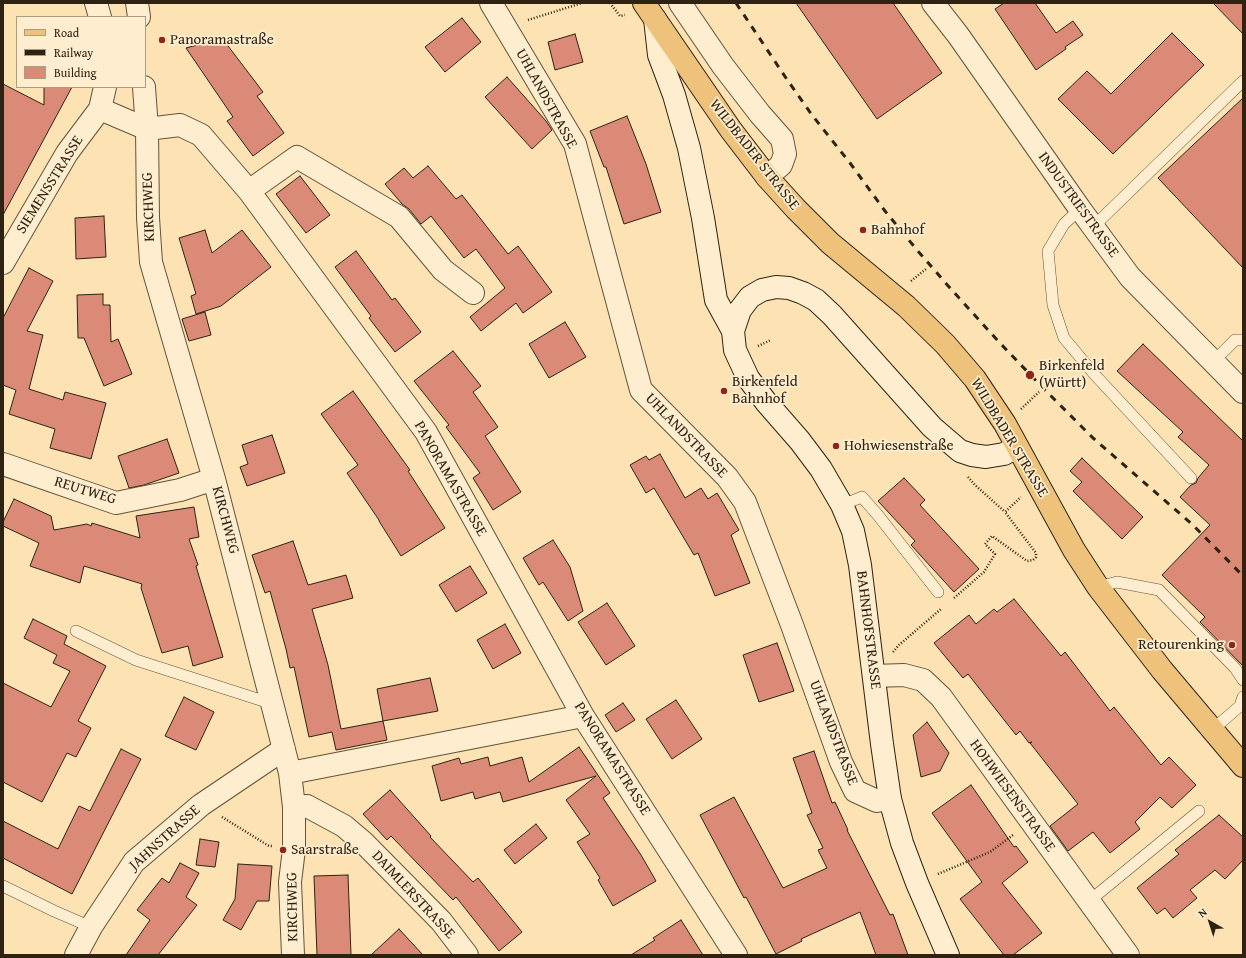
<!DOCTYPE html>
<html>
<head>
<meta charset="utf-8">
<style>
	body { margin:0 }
	#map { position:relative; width:1246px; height:958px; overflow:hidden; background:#fde3b3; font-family:"Gentium Book Plus",serif }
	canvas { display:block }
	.frame { position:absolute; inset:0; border:4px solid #2e2313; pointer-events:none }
	.legend { position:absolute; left:16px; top:16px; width:130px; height:72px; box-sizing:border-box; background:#feedce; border:1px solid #ab9c83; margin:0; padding:5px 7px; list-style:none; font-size:12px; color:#2e2313 }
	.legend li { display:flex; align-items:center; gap:8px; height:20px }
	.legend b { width:20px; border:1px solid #ab9c83 }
	.north { position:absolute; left:1190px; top:902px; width:40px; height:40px; -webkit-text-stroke:3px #feedce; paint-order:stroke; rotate:321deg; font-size:11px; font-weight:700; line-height:16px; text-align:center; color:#2e2313 }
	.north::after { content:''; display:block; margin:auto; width:14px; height:18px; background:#2e2313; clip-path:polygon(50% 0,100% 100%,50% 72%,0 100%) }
</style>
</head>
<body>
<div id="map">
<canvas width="1246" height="958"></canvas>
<div class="frame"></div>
<ul class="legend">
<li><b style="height:5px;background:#eec27a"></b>Road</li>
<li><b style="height:5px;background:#2e2313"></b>Railway</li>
<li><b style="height:11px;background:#da8a76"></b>Building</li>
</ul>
<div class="north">N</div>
</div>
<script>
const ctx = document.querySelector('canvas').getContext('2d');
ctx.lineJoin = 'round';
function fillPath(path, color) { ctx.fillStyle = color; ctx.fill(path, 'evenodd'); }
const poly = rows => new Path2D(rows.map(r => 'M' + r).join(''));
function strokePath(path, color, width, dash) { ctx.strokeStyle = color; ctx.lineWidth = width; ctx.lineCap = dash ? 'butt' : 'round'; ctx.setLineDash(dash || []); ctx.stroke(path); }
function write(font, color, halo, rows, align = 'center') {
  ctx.font = font + ' "Gentium Book Plus",serif'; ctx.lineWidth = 3.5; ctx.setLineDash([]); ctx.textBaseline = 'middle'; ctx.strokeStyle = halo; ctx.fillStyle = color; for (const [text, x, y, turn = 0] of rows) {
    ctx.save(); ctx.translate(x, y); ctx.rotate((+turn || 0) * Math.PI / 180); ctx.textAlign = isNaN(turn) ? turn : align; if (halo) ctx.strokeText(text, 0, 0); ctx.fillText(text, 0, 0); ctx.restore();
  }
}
const building = poly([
	[796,3,893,3,942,73,877,119,796,3],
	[1004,3,1035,3,1056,33,1073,21,1083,35,1065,47,1066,49,1036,70,995,9,1004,3],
	[1213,3,1243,3,1243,34,1213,3],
	[462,18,481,42,445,72,425,47,462,18],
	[1172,33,1204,65,1113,154,1058,99,1087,71,1111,94,1172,33],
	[575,34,583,62,555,70,548,42,575,34],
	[222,38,263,92,257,96,284,133,253,156,227,121,233,117,186,48,222,38],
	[507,77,546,121,552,130,532,149,485,97,507,77],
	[3,84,44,105,44,87,72,87,3,215,3,84],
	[1243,98,1243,268,1158,178,1243,98],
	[627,116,646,164,661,212,624,224,606,167,604,167,590,131,627,116],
	[428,166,456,199,462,195,508,254,518,246,552,292,523,313,516,303,481,331,470,317,505,288,476,249,464,258,431,216,421,224,409,209,402,204,385,184,404,168,413,178,428,166],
	[300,176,330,215,306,233,276,194,300,176],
	[104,216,106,257,76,259,75,218,104,216],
	[205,230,212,253,242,230,271,267,221,306,196,314,191,296,196,294,179,238,205,230],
	[356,251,392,300,395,298,421,332,395,352,369,318,371,316,335,267,356,251],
	[29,268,53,281,27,331,43,335,29,389,63,400,65,392,106,403,91,459,50,448,55,429,9,414,16,390,3,385,3,318,29,268],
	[103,294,103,305,110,305,111,342,118,339,132,374,104,386,84,338,78,338,77,295,103,294],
	[205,312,211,335,189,341,182,319,205,312],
	[565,322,586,357,549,378,529,344,565,322],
	[1143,344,1243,441,1243,666,1200,622,1205,617,1162,575,1210,525,1180,497,1191,485,1196,483,1198,478,1209,465,1178,437,1183,432,1117,371,1143,344],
	[453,351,481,386,473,392,498,427,485,436,521,492,493,510,473,478,480,473,446,427,449,425,414,381,453,351],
	[353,391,410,470,408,471,445,528,401,556,379,521,379,520,347,473,358,465,321,414,353,391],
	[272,435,285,473,247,486,240,467,248,464,242,445,272,435],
	[167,439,179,473,144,485,129,488,118,456,167,439],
	[660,454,685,498,701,488,708,499,717,493,739,530,731,535,750,583,715,596,698,553,694,555,654,488,646,493,630,465,646,456,649,460,660,454],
	[1082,458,1143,517,1122,539,1073,491,1082,482,1070,471,1082,458],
	[904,478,925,500,920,505,979,569,954,592,911,545,915,541,878,501,904,478],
	[14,499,51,516,54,530,87,524,91,526,92,523,140,538,136,516,194,507,199,537,189,539,198,565,196,566,223,657,193,666,188,646,162,653,141,588,142,584,84,566,80,583,30,566,39,543,3,526,3,522,14,499],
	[553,540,570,567,583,611,568,621,543,582,539,585,523,558,553,540],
	[293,541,308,585,346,575,353,598,312,609,328,665,341,729,383,721,387,740,336,750,332,732,309,737,294,667,290,668,286,649,270,591,265,593,252,555,293,541],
	[470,566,487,593,456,612,439,585,470,566],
	[1014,599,1061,656,1065,652,1110,711,1114,707,1161,765,1169,757,1196,785,1172,808,1160,797,1135,822,1140,829,1110,853,1093,832,1068,851,1050,826,1078,804,1030,743,1032,742,1029,743,1020,731,1016,735,968,674,963,678,934,643,969,615,976,624,994,609,997,612,1014,599],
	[607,603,635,646,606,665,578,622,607,603],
	[33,619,67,636,64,644,106,666,78,721,91,728,76,757,67,753,42,802,3,782,3,683,51,707,70,671,53,663,57,655,24,638,33,619],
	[505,624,521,653,493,669,477,640,505,624],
	[777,643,794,691,759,702,743,655,777,643],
	[430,678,438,711,383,721,377,689,430,678],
	[184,697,214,712,196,750,165,736,184,697],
	[676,700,702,739,672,759,646,719,676,700],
	[623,703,635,720,616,732,605,715,623,703],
	[927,722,949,753,940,771,921,777,913,735,927,722],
	[579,747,610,793,603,798,641,855,656,881,613,906,598,880,600,878,577,842,590,834,566,800,596,776,503,802,500,792,475,799,473,792,441,801,432,766,459,758,461,764,488,757,490,766,522,757,529,782,579,747],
	[121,749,141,759,72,894,3,858,3,821,58,849,79,806,90,811,121,749],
	[814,751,832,803,835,802,848,830,847,830,890,915,893,914,908,955,876,955,860,912,801,939,802,941,776,954,746,897,744,898,700,815,734,797,783,888,827,868,818,850,823,848,807,815,812,813,793,758,814,751],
	[971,785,1014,847,1016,846,1028,862,1002,883,1042,933,1013,955,1004,955,960,899,982,882,932,813,971,785],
	[390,790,431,836,430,837,473,882,478,878,522,932,499,951,456,897,453,900,391,836,387,840,363,814,390,790],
	[1219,815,1243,837,1243,860,1225,879,1215,870,1190,890,1197,898,1173,918,1165,908,1157,914,1137,888,1179,854,1175,850,1219,815],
	[536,824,547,838,515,864,504,850,536,824],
	[200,839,219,842,215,867,196,865,200,839],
	[180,863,199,873,186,897,197,905,158,955,126,955,150,920,137,910,162,878,169,883,180,863],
	[238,864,272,866,269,901,257,901,241,930,223,920,235,899,238,864],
	[348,875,351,955,317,955,314,876,348,875],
	[681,920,703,955,631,955,655,940,653,938,681,920],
	[399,929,423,955,371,955,399,929]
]);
const path = poly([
	[610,3,620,16,625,15],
	[528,20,582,3],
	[911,281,926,269],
	[758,346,771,340],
	[1021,409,1039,392],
	[968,477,975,485,1005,512],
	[954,598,984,572,995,554,985,544,992,536,1027,561,1033,560,1036,557,1036,553,1005,512,1021,497],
	[893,652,899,645,941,609],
	[222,817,269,846,272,846],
	[938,874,990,852,1013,835]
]);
const lane = poly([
	[1080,209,1064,224,1048,251,1053,305,1064,338,1095,375,1191,478],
	[1093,227,1243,81],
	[1213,362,1235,340,1243,340],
	[842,505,862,497,877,514,938,592],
	[1098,587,1117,582,1159,590,1235,668,1243,680],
	[76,631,136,660,273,704],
	[1212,730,1240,706,1243,697],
	[3,886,54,911,91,927],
	[1088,902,1199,811]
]);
const street = poly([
	[96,3,100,17],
	[137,3,139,17],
	[491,3,575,144,641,390,727,477,745,502,792,625,841,762,855,791,877,801,890,799],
	[680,3,723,66,760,114,782,139,785,154,781,165,767,177],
	[933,3,958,35,1080,209,1130,277,1243,392],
	[105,87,100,109,147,129,180,125,201,135,249,191,426,432,583,716,736,955],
	[144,87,147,129,148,218,151,262,214,479,290,773,294,807,294,849,290,882,293,955],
	[249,191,297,157,399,217,443,270,473,293],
	[3,263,67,153,100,109],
	[3,464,116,503,180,490,214,479],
	[874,676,904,675,923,680,941,697,1128,955],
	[290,773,583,716],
	[294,807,307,806,344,826,364,843,441,921,467,955],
	[76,955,91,927,134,862,201,805,284,749]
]);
const secondary = poly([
	[655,19,659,55,674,95,689,148,703,218,716,300,733,331],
	[948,955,917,883,902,843,890,799,882,744,860,565,853,531,842,505,821,469,800,441,766,402,748,378,735,350,733,331,740,310,750,297,762,290,776,287,789,288,803,293,816,300,832,315,932,427,960,451,972,455,986,457,1004,454,1017,447]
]);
const primary = poly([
	[644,3,731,130,767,177,796,209,830,243,906,306,945,344,975,379,1005,424,1074,550,1098,587,1162,670,1243,766]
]);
const rail = poly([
	[736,3,788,81,812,115,850,163,885,211,917,250,950,288,999,342,1044,389,1093,438,1193,525,1243,576]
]);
const markers = [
	[162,40,4,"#8f2418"],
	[863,230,4,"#8f2418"],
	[1030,375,5,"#8f2418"],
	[724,391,4,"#8f2418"],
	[836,446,4,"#8f2418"],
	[1232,645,4,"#8f2418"],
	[283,850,4,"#8f2418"]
];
const poiNames = [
	["Panoramastraße",170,40],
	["Bahnhof",871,230],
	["Birkenfeld",1039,366],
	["(Württ)",1039,383],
	["Birkenfeld",732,382],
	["Bahnhof",732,399],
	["Hohwiesenstraße",844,446],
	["Retourenking",1224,645,"right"],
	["Saarstraße",291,850]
];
const streetNames = [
	["UHLANDSTRASSE",546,99,61],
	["WILDBADER STRASSE",754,155,52],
	["SIEMENSSTRASSE",50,185,-58],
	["INDUSTRIESTRASSE",1078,205,54],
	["KIRCHWEG",149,207,-92],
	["UHLANDSTRASSE",686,436,46],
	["WILDBADER STRASSE",1009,438,59],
	["PANORAMASTRASSE",450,479,60],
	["REUTWEG",85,491,17],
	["KIRCHWEG",225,520,75],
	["BAHNHOFSTRASSE",868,630,83],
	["UHLANDSTRASSE",833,733,69],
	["PANORAMASTRASSE",612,759,58],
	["HOHWIESENSTRASSE",1012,796,54],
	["JAHNSTRASSE",165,838,-42],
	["DAIMLERSTRASSE",413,895,47],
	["KIRCHWEG",293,907,-91]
];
fillPath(building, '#da8a76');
strokePath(building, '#2e2313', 1);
strokePath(lane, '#62533b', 12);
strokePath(street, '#62533b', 24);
strokePath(secondary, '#2e2313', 24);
strokePath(primary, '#2e2313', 24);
strokePath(path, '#2e2313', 2.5, [1, 2]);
strokePath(lane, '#feedce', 11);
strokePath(street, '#feedce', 22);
strokePath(secondary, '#feedce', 22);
strokePath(primary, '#eec27a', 22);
strokePath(rail, '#2e2313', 3, [7, 7]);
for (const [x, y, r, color] of markers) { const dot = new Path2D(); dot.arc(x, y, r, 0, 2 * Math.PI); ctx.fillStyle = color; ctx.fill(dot); strokePath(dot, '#feedce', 1.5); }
write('15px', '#2e2313', '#feedce', poiNames, 'left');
write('15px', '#2e2313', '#feedce', streetNames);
</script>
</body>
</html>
